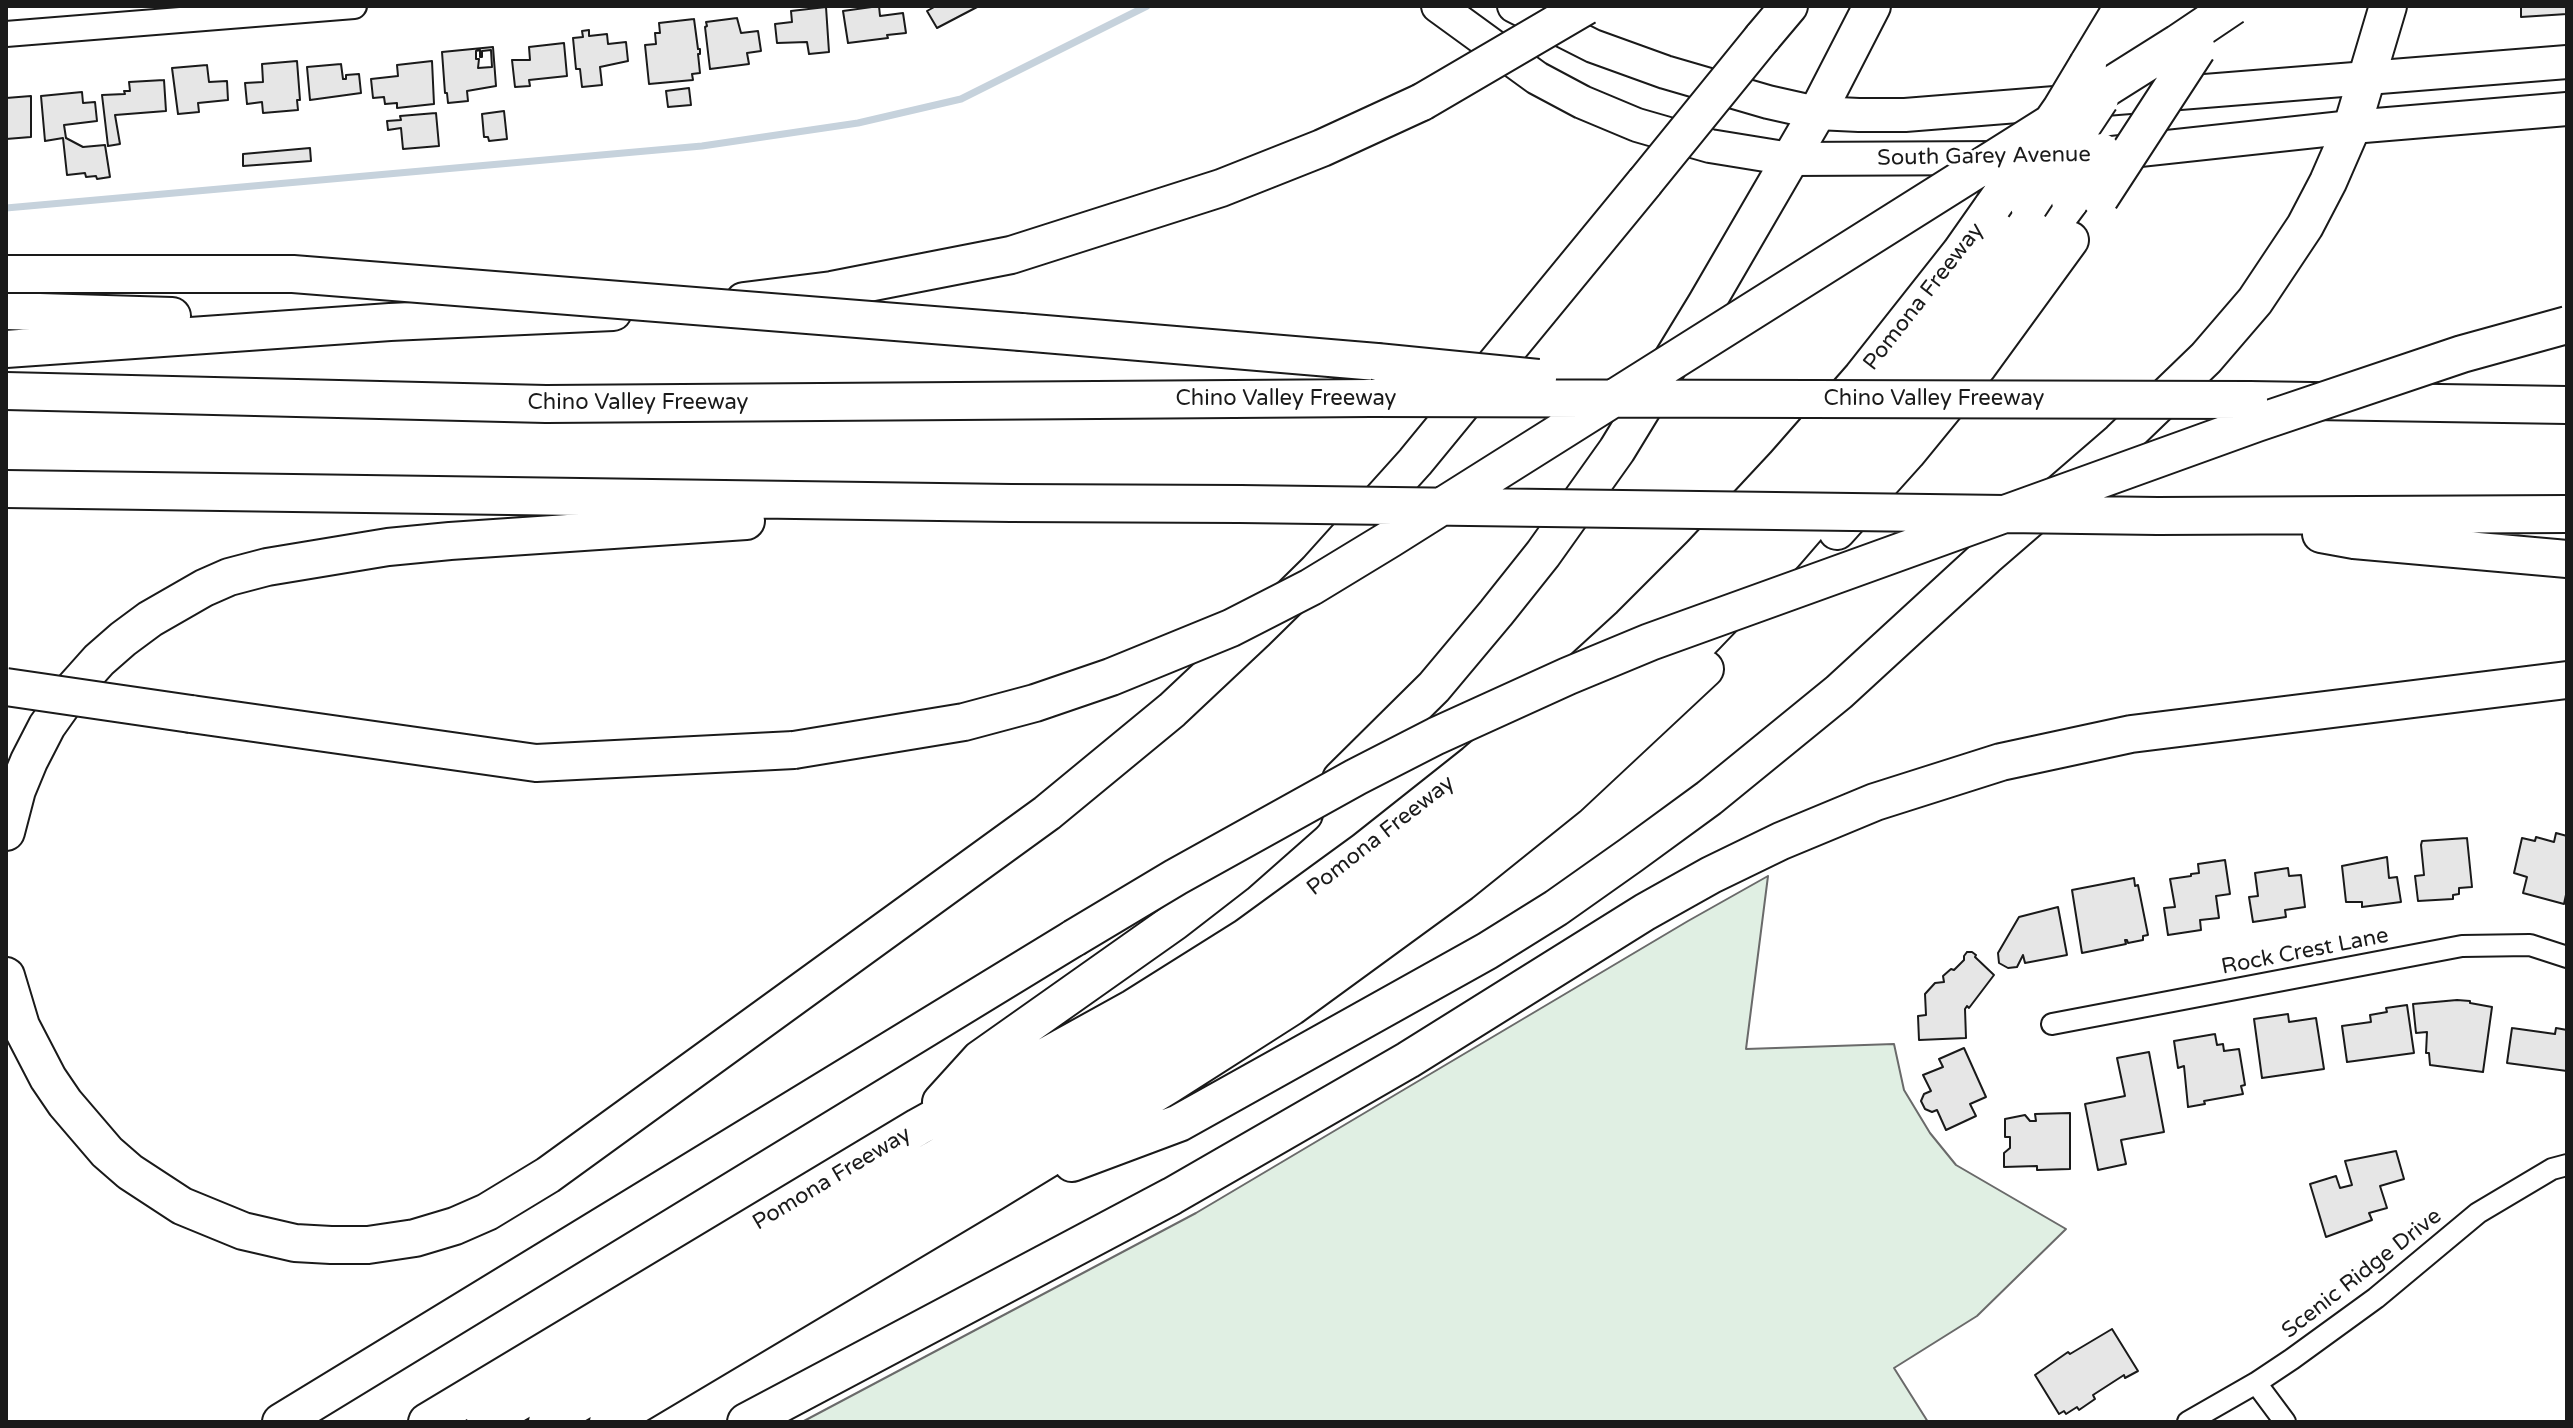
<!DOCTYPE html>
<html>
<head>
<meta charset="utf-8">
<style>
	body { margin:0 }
	#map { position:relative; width:2573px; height:1428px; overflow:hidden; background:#fff; font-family:"Varela Round",sans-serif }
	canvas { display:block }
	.frame { position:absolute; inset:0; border:8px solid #1a1a1a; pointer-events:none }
</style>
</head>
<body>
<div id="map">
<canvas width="2573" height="1428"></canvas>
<div class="frame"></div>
</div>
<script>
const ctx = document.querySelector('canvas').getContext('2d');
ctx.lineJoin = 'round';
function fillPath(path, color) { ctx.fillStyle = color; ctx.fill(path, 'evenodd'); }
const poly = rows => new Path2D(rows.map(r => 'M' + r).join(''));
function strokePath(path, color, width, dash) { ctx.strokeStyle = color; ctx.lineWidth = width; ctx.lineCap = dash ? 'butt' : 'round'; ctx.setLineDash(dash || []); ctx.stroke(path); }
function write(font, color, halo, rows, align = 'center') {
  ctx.font = font + ' "Varela Round",sans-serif'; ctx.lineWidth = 6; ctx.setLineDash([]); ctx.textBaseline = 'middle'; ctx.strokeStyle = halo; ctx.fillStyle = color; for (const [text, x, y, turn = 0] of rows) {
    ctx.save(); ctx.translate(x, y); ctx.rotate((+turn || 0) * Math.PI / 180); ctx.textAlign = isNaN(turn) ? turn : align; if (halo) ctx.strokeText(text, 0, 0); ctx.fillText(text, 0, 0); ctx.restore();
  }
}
const green = poly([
	[1768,876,1746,1049,1894,1044,1904,1090,1930,1133,1956,1165,2066,1229,1977,1316,1894,1368,1928,1422,802,1422,1196,1213,1688,921,1768,876]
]);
const stream = poly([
	[6,208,702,146,858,123,961,99,1147,6]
]);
const building = poly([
	[879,6,880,16,903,13,906,33,887,35,888,38,848,43,843,11,879,6],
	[936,6,979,6,937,28,927,11,936,6],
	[2521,6,2567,6,2567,14,2521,17,2521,6],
	[826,7,829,52,809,54,807,42,777,43,775,24,792,22,791,11,826,7],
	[737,18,741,33,758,31,761,51,747,53,749,64,710,69,705,27,707,26,706,22,737,18],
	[694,19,698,49,700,49,700,54,698,54,700,73,692,74,693,80,649,84,645,45,656,44,655,33,660,33,659,23,694,19],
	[589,30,589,36,607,34,608,44,626,42,628,61,600,67,602,85,582,87,580,69,576,69,573,38,583,37,582,31,589,30],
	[564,43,567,76,529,80,530,86,515,87,512,60,530,60,529,47,564,43],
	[493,47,496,86,467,91,468,101,448,103,447,93,445,93,442,52,493,47],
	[480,50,480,57,482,57,482,51,491,50,492,67,478,68,479,59,476,59,476,51,480,50],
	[297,61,300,100,297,100,298,110,263,113,262,102,247,104,245,83,263,82,262,64,297,61],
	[432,61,434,104,397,108,397,103,385,104,384,97,373,98,371,79,398,76,397,65,432,61],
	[341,64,343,79,346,79,346,75,359,74,361,93,310,100,307,67,341,64],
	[207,65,209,82,227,81,228,100,198,103,199,112,178,114,172,68,207,65],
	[164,80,166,111,115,115,120,144,108,146,102,95,125,94,124,91,130,91,129,82,164,80],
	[689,88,691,105,668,107,666,91,689,88],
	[82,92,83,103,95,102,97,121,64,125,66,138,83,147,105,145,110,177,97,179,96,176,86,177,85,173,67,175,63,138,45,141,41,96,82,92],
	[31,96,31,137,6,139,6,98,31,96],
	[504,111,507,139,489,141,488,137,484,137,482,114,504,111],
	[436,113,439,146,403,149,401,128,388,130,387,121,401,120,400,116,436,113],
	[310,148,311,161,243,166,243,154,310,148],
	[2556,833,2567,836,2567,890,2564,904,2523,893,2527,877,2514,873,2522,838,2535,841,2536,837,2554,842,2556,833],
	[2467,838,2472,887,2459,888,2459,894,2453,895,2453,899,2418,901,2415,876,2424,875,2421,845,2422,841,2467,838],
	[2387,857,2389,878,2397,877,2401,902,2362,907,2362,902,2346,902,2342,866,2387,857],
	[2225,860,2230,894,2216,896,2219,918,2200,920,2201,930,2168,935,2164,908,2175,907,2170,879,2191,876,2191,874,2199,873,2198,864,2225,860],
	[2288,868,2289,876,2301,875,2305,907,2285,910,2286,917,2253,922,2249,897,2258,896,2255,873,2288,868],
	[2134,878,2135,886,2138,885,2148,935,2143,936,2143,940,2128,943,2127,940,2125,940,2126,944,2082,953,2072,890,2134,878],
	[2058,907,2067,955,2025,963,2023,955,2017,967,2008,968,1999,963,1998,953,2019,917,2058,907],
	[1967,952,1972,952,1976,955,1975,957,1994,975,1969,1008,1967,1006,1965,1009,1966,1038,1919,1040,1918,1016,1926,1015,1925,994,1935,983,1944,982,1943,976,1951,969,1954,970,1964,960,1964,956,1967,952],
	[2457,1000,2470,1001,2470,1003,2492,1007,2483,1072,2430,1065,2429,1053,2426,1053,2427,1032,2416,1033,2413,1004,2457,1000],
	[2407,1005,2414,1053,2347,1062,2342,1026,2371,1022,2370,1015,2387,1012,2386,1008,2407,1005],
	[2288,1014,2289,1022,2316,1018,2324,1069,2262,1078,2254,1019,2288,1014],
	[2512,1028,2555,1034,2556,1028,2567,1030,2567,1071,2507,1063,2512,1028],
	[2215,1034,2217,1045,2223,1044,2224,1051,2239,1049,2245,1085,2241,1086,2243,1094,2204,1101,2205,1104,2188,1107,2184,1066,2178,1068,2174,1041,2215,1034],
	[1964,1048,1986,1097,1970,1104,1976,1116,1946,1130,1937,1110,1932,1112,1925,1109,1921,1101,1924,1094,1931,1091,1923,1075,1943,1067,1939,1059,1964,1048],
	[2149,1052,2164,1132,2121,1140,2126,1164,2098,1170,2085,1104,2125,1096,2117,1058,2149,1052],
	[2070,1113,2070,1169,2037,1170,2037,1166,2004,1167,2004,1153,2010,1148,2010,1137,2005,1137,2005,1119,2025,1115,2030,1121,2036,1121,2035,1114,2070,1113],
	[2396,1151,2404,1179,2380,1186,2387,1208,2369,1213,2372,1220,2326,1237,2310,1184,2336,1176,2340,1188,2352,1185,2345,1161,2396,1151],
	[2112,1329,2138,1371,2125,1378,2124,1375,2093,1395,2095,1399,2079,1410,2077,1407,2066,1414,2064,1411,2059,1414,2035,1375,2068,1352,2070,1354,2112,1329]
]);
const minor = poly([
	[2052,1024,2462,946,2530,945,2567,957],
	[2256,1383,2285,1422],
	[2188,1422,2256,1383,2292,1359,2376,1298,2478,1213,2552,1169,2567,1165]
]);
const tertiary = poly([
	[6,34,354,6]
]);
const primary = poly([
	[1438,6,1537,78,1582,102,1637,125,1710,146,1790,159,2002,158],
	[1514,6,1593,46,1665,72,1768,102,1817,113,1859,115,1905,115,2567,62],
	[2112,153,2352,127,2567,109]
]);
const motorway = poly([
	[1762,38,1789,6],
	[2165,54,2195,6],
	[2128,58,2161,6],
	[2088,64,2123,6],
	[744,301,832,290,1011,255,1221,188,1322,148,1422,102],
	[6,311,172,316],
	[1021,332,1377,362],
	[6,349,390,322,613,312],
	[6,391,546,404,1371,398],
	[2249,400,2567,405],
	[6,489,1011,503,1240,504],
	[2158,516,2567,514],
	[1837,531,1907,453,1979,365,2070,240],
	[2321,534,2354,540,2567,559],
	[191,714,536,763,794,750],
	[1341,779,1434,687,1496,613,1543,554,1617,450,1706,304,1817,113,1872,6],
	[6,832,17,790,29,761,47,726,74,688,99,660,123,639,150,619,204,588,229,577,267,567,388,547,450,541,746,521],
	[6,976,21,1026,48,1078,65,1103,107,1152,130,1172,182,1206,243,1231,295,1243,331,1245,368,1245,415,1238,455,1226,487,1212,548,1175,1047,813,1172,710,1255,632,1317,571,1415,462,1645,182],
	[941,1102,980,1059,1174,922,1236,874,1304,814],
	[1072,1163,1179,1123,1487,951,1556,908,1631,855,1709,798,1839,692,1986,557,2120,441,2206,358,2255,301,2305,226,2328,182,2352,127,2388,6],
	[281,1422,1074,938],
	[427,1422,918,1127,1133,1008,1246,937,1364,851,1475,763,1560,690,1630,626,1701,555,1784,466,1862,377,1960,253,1993,206],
	[485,1422,1106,1059,1262,959,1375,878,1536,746,1616,677,1755,537,1916,354,2029,206],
	[547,1422,1180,1046,1312,961,1446,863,1582,748,1689,653,1785,553,1949,363,2070,201],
	[608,1422,992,1193,1169,1085,1291,1007,1461,883,1568,797,1705,669],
	[746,1422,1172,1196,1408,1060,1645,912,1711,875,1781,841,1875,802,2001,762,2131,734,2567,680]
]);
const motorwayBridge = poly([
	[1422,102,1586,6],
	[1645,182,1762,38],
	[2100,198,2197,49],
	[2070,201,2102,152],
	[1993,206,2061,109,2088,64],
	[2029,206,2100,99],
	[6,274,293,274,1021,332],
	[1377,362,1538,378],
	[1371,398,2249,400],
	[1240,504,2158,516],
	[6,687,191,714],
	[794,750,964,722,1035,703,1111,677,1231,628,1311,587,1390,539,2178,43,2233,6],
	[1074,938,1176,877,1356,777,1436,736,1568,676,1650,642,2257,423,2462,354,2567,325]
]);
const streetNames = [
	["South Garey Avenue",1984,157,-1],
	["Pomona Freeway",1924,297,-52],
	["Chino Valley Freeway",1286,399],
	["Chino Valley Freeway",1934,399],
	["Chino Valley Freeway",638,403],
	["Pomona Freeway",1381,836,-38],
	["Rock Crest Lane",2305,952,-11],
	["Pomona Freeway",832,1179,-31],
	["Scenic Ridge Drive",2362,1274,-38]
];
fillPath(green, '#e0efe3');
strokePath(green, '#6a6a6a', 2);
strokePath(stream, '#c6d2dc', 7);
fillPath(building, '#e6e6e6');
strokePath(building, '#1a1a1a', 2);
strokePath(minor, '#1a1a1a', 24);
strokePath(tertiary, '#1a1a1a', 28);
strokePath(primary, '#1a1a1a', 36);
strokePath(motorway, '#1a1a1a', 40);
strokePath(minor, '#fff', 20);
strokePath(tertiary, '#fff', 24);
strokePath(primary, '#fff', 32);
strokePath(motorway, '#fff', 36);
strokePath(motorwayBridge, '#1a1a1a', 40, []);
strokePath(motorwayBridge, '#fff', 36);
write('22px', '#1a1a1a', '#fff', streetNames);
</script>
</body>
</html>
